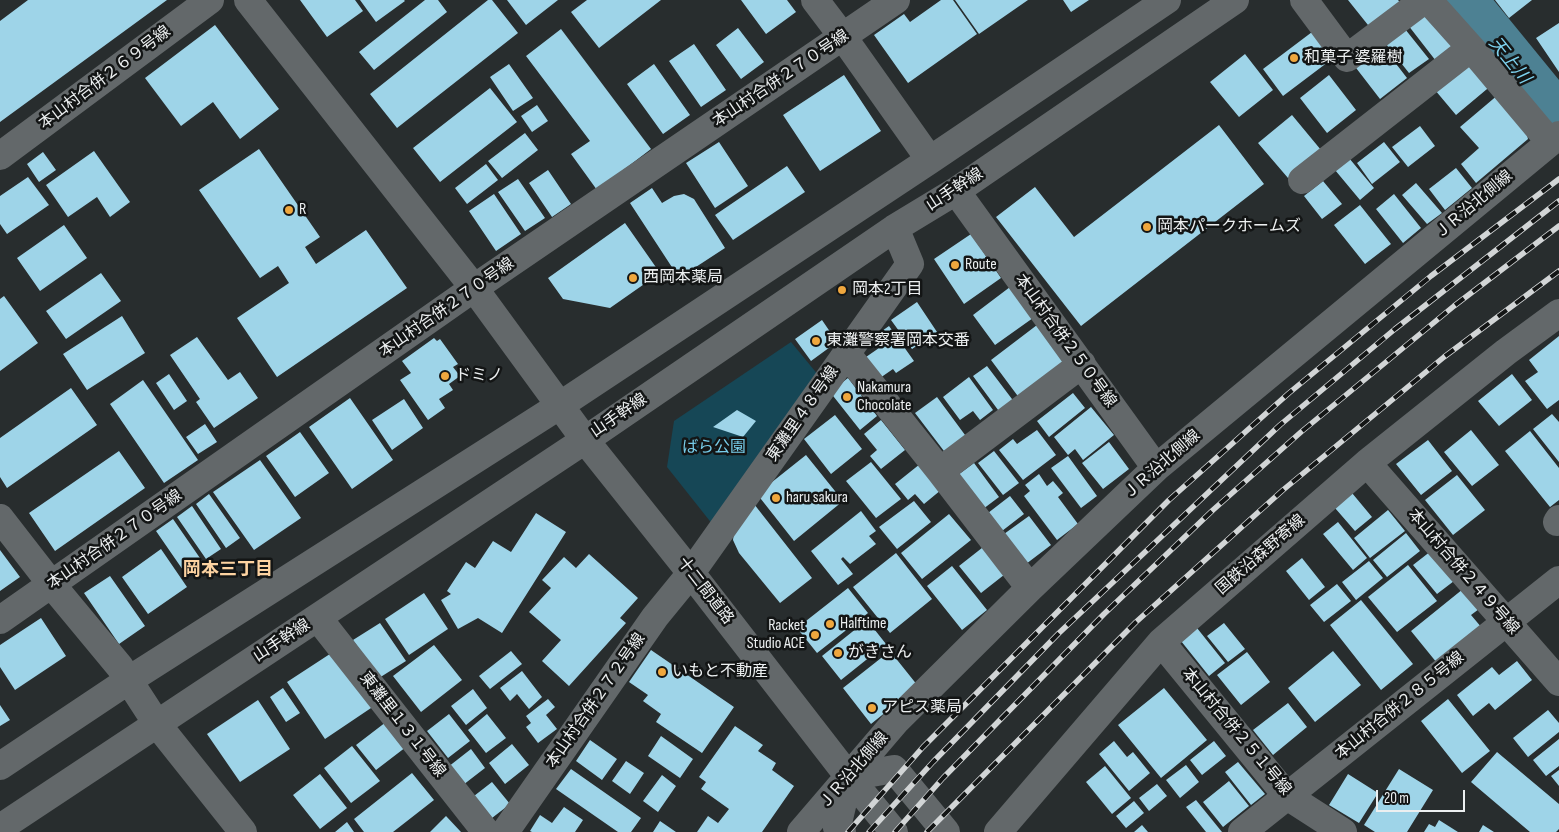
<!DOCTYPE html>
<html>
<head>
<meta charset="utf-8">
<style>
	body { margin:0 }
	#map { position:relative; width:1559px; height:832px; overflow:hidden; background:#282d2e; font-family:"Sofia Sans Condensed",sans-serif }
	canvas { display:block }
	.scale { position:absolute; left:1376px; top:790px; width:89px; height:22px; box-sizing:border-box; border:2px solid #eceff0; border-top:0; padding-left:6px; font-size:15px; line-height:18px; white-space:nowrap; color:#eceff0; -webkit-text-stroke:4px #131515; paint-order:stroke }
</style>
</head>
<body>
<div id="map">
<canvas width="1559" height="832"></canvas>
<div class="scale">20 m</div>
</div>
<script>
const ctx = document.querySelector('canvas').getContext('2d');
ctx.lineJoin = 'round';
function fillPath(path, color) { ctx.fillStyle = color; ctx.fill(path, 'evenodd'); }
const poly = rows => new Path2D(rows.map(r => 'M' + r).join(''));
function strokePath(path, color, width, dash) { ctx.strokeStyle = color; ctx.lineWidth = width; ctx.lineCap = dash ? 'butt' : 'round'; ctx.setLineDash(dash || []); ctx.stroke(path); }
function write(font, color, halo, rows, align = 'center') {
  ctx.font = font + ' "Sofia Sans Condensed","Noto Sans JP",sans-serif'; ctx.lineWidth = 5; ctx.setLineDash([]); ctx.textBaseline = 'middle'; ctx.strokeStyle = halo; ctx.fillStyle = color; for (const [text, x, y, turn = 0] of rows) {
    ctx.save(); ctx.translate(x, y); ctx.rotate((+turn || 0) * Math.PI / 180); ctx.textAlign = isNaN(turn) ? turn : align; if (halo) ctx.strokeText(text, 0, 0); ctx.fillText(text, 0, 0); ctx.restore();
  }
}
const green = poly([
	[791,342,819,376,713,525,667,467,674,421]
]);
const river = poly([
	[1460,0,1559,121]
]);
const building = poly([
	[28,0,167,0,0,122,0,21],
	[300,0,355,0,363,11,327,37],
	[360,0,404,0,405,1,376,22],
	[425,0,438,0,447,12,374,70,359,52],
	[488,0,492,0,518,33,397,128,370,94],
	[507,0,558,0,526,25],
	[587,0,661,0,599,48,571,12],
	[741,0,787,0,796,12,766,34],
	[941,0,953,0,977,34,908,83,874,35,904,14,910,22],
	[955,0,1028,0,979,34],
	[1063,0,1089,0,1071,12],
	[1348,0,1398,0,1403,6,1372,30],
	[1495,0,1532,0,1509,18],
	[1430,8,1458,44,1436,61,1408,25],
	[1559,23,1559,72,1536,38],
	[1401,24,1429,59,1409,73,1382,39],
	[215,25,279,109,240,139,213,102,181,126,145,78],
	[738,28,764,62,741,79,716,45],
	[561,29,651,149,597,190,571,154,590,141,526,56],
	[1316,29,1336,56,1283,96,1263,69],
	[1380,43,1407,78,1380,99,1353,64],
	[694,44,726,90,701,107,669,61],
	[1245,54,1273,90,1239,117,1210,82],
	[1472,58,1493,84,1456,115,1435,90],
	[509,64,533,98,513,111,490,77],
	[654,64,690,115,663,134,627,84],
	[844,75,881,131,820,171,783,115],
	[1329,75,1356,110,1327,133,1300,98],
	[490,88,517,122,440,182,413,148],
	[1499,94,1524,123,1528,139,1476,183,1461,164,1479,148,1460,127],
	[537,105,548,121,532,132,521,116],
	[1292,115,1321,150,1288,178,1258,143],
	[1219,125,1264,184,1081,326,996,217,1035,187,1074,237],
	[1420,126,1435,146,1408,167,1392,147],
	[525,133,538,150,502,178,488,161],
	[719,142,748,186,715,208,686,163],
	[1384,142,1400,162,1372,184,1357,163],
	[259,149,320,237,305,247,316,264,366,230,407,288,277,377,237,318,289,283,278,266,260,278,199,190],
	[94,151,130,202,110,217,97,197,68,217,46,185],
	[43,152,56,170,39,182,27,164],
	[1349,158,1374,188,1360,200,1335,170],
	[486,164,498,180,467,204,455,188],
	[787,166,805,192,733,240,715,215],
	[1456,168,1472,188,1445,210,1429,189],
	[548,170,571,204,552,217,529,183],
	[28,177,49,205,7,234,0,224,0,196],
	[518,179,545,218,525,231,498,192],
	[1323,181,1342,204,1322,219,1304,196],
	[1416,183,1442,213,1427,224,1402,195],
	[652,188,662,203,674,196,684,194,694,199,725,248,679,278,630,203],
	[494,194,521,234,496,251,469,211],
	[1394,194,1421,228,1403,243,1376,209],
	[1360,205,1391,244,1365,264,1334,225],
	[625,223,660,273,610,308,563,299,548,278],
	[64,225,87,258,40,291,17,258],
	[971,234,1001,278,964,304,934,259],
	[101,273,121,301,66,339,46,311],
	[1010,287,1033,318,995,345,973,315],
	[4,296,38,343,0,371,0,299],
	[917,302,937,332,912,349,891,320],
	[122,316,145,353,87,390,63,354],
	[822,320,837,342,811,361,795,339],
	[1037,325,1066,364,1020,399,991,360],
	[889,326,914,361,896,373,893,369,880,378,866,357,879,348,872,338],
	[1559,336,1559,400,1547,409,1525,381,1538,372,1529,360],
	[197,337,228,380,240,372,258,398,214,428,196,402,200,399,170,355],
	[434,338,437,341,440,339,458,364,453,367,460,376,449,384,453,390,439,399,445,408,428,420,400,380,411,373,402,361],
	[987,366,1015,403,1001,414,973,376],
	[169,374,187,401,174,410,156,383],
	[1512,374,1532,400,1499,426,1478,401],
	[969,377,993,410,980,420,973,411,960,420,943,397],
	[848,378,877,416,860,430,830,392],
	[143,380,198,460,164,483,110,404],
	[71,388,97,425,7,488,0,477,0,438],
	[1073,393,1085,408,1049,437,1037,421],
	[937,397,968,439,947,455,915,413],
	[350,398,393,460,352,489,309,427],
	[404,399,423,428,392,450,372,420],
	[1091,407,1114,435,1083,460,1075,449,1068,455,1054,437],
	[737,410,756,421,743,437,713,427],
	[1552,414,1559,422,1559,462,1533,429],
	[835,415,862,449,831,474,804,439],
	[881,420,905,450,881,469,870,456,877,450,864,434],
	[205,424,217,442,198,454,186,437],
	[1037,430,1056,455,1023,480,999,450,1013,439,1017,444],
	[1471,430,1499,465,1472,486,1444,452],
	[1530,431,1559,468,1559,500,1550,507,1505,451],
	[300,432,329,473,295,497,266,456],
	[1428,440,1452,471,1421,495,1396,464],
	[1109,442,1129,469,1103,489,1082,463],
	[119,451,145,488,55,551,29,513],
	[994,451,1019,483,1003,495,978,463],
	[806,455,843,501,794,541,757,494],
	[1068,456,1097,496,1081,508,1051,468],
	[260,460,301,518,254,550,213,492],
	[871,462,901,499,876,518,846,481],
	[974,463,999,497,983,509,958,475],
	[920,464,941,490,924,504,915,494,908,500,895,484],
	[1039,474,1047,486,1053,481,1063,493,1058,497,1078,524,1057,540,1024,496,1030,491,1025,485],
	[1457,475,1485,510,1453,535,1425,500],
	[1352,493,1372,517,1355,531,1335,508],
	[209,494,240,538,226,548,196,504],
	[1010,496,1024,514,1002,531,988,513],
	[914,501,931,522,897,549,879,527],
	[754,504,812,578,780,603,739,553,733,540,734,533],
	[192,506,221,549,206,559,177,517],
	[1388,510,1405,531,1370,558,1354,538],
	[861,511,876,531,869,536,876,544,850,564,843,557,841,559,853,574,838,585,811,551],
	[536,513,566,532,502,633,478,618,458,629,441,600,451,594,447,591,466,562,475,568,493,541,511,552],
	[949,514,971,540,922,579,901,553],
	[1029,516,1051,545,1026,564,1004,534],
	[173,519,202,561,185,573,156,531],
	[1338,522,1367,558,1353,570,1323,534],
	[1406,533,1420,551,1387,577,1373,560],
	[987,544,1009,571,981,593,959,566],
	[161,549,187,587,148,614,122,577],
	[0,550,20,577,0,591],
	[1431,551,1454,581,1437,594,1413,565],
	[896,553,932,599,890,633,853,587],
	[589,554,638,598,620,618,626,623,569,686,542,661,561,640,529,612,551,588,542,580,564,557,576,568],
	[1302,558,1325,587,1309,600,1286,571],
	[1369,561,1383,578,1356,600,1342,582],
	[1408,565,1437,601,1397,632,1368,597],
	[952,566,987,610,962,630,927,586],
	[110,576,145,626,119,644,84,593],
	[1337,584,1351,601,1324,622,1310,605],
	[848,588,868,613,817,653,797,628],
	[1463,589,1479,609,1471,615,1482,628,1437,663,1411,631],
	[424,593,448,629,409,655,385,619],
	[1361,600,1413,664,1381,690,1330,625],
	[41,618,66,656,15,690,0,667,0,645],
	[867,620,886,644,841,680,822,656],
	[380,623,406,661,379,678,353,640],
	[1224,623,1245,649,1228,662,1207,636],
	[1197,628,1225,663,1209,676,1181,641],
	[434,645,462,680,421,712,393,676],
	[336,650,374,706,325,739,287,682],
	[651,650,734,707,702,753,656,722,661,714,643,701,648,695,629,682],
	[511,651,522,664,490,689,479,676],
	[890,651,918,686,871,724,843,688],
	[1333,651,1361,685,1315,722,1288,688],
	[1247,652,1270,682,1241,705,1217,675],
	[1517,661,1532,680,1495,710,1489,703,1473,716,1457,695,1492,667,1499,675],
	[522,671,542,697,529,709,517,694,510,701,500,688],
	[283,688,300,713,286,722,270,697],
	[1164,688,1207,740,1161,778,1118,725],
	[473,689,487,708,466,725,451,706],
	[548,699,555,707,546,715,557,729,538,743,526,727,531,723,526,716],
	[1448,699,1490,751,1462,773,1421,721],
	[258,700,290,749,240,782,207,734],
	[1288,703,1307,727,1273,755,1253,730],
	[0,705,10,720,0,726],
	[1548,710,1559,723,1559,732,1528,757,1513,738],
	[449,714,470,741,448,758,427,731],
	[487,714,506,738,486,753,468,730],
	[386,722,406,747,376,770,356,745],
	[735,726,763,745,758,751,776,763,772,770,794,786,762,832,697,832,708,816,718,823,729,809,701,789,706,782,699,777],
	[661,736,693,759,680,778,648,756],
	[1559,739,1559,766,1546,776,1533,760],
	[590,740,617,759,602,780,576,761],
	[1114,741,1127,757,1133,752,1150,773,1129,791,1099,754],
	[1214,741,1226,756,1202,775,1190,760],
	[512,744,529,765,505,784,489,763],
	[352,746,380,781,351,803,324,768],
	[471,749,485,768,463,785,448,767],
	[1497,752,1559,804,1559,829,1556,832,1530,832,1471,782],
	[626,761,644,773,630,794,612,781],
	[1238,762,1265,794,1251,805,1225,772],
	[1186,765,1199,782,1180,798,1166,780],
	[1105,766,1131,798,1112,814,1086,782],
	[571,769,641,818,631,832,618,832,556,789],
	[1399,769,1433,790,1407,832,1375,832,1364,825],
	[1559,770,1559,786,1551,776],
	[412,773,434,800,393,832,364,832,354,819],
	[320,774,347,808,320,829,293,795],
	[1348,774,1378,793,1359,823,1329,805],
	[662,775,676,786,658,812,643,801],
	[1229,781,1249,806,1223,827,1203,802],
	[492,782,510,804,492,818,474,796],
	[1157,784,1167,796,1149,811,1139,798],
	[1196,800,1222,832,1206,832,1186,807],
	[1134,801,1144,813,1126,828,1116,816],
	[564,807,583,820,575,832,532,832,530,831,540,815,552,823],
	[446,816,461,832,430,832],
	[1439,820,1458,832,1424,832,1429,824,1435,827],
	[660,821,676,832,653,832],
	[347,822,354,832,335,832],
	[1142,825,1148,832,1134,832],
	[1483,825,1494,832,1479,832]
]);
const minor = poly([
	[248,0,474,288,585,440,691,573,849,777,894,832],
	[815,0,843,37,930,160],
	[1304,0,1347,58,1424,0],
	[1428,0,1471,48,1550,142],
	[0,156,210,0],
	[1302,180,1471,48],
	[956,191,1156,468],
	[846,353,940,471,1030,588],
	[1367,463,1559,682],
	[940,471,1082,364],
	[0,518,52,585,120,667,157,724,243,832],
	[1557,522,1559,519],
	[318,618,486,832],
	[0,620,474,288,896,0],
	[1161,642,1287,796,1343,832],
	[0,766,129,680,559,406,930,160,1167,0],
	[849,777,894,769,946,832],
	[0,828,585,440,895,228,956,191,1235,0],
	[505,832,655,617,691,573,910,264,895,228],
	[801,832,897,720,1030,588,1156,468,1559,135],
	[842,832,837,827,848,781],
	[998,832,1161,642,1367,463,1506,352,1559,313],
	[1242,832,1559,580]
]);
const rail = poly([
	[848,832,923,747,1169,500,1289,393,1431,276,1559,179],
	[869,832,933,762,1059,633,1280,425,1395,329,1559,201],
	[895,832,943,778,1104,614,1213,510,1301,432,1454,306,1559,226],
	[927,832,1136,622,1283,490,1444,357,1559,271]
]);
const markers = [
	[1294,58,5,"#efa73e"],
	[289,210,5,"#efa73e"],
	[1147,227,5,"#efa73e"],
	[955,265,5,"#efa73e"],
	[633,278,5,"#efa73e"],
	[842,290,5,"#efa73e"],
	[816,341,5,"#efa73e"],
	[445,376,5,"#efa73e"],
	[847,397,5,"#efa73e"],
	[776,498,5,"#efa73e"],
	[830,624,5,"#efa73e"],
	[815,635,5,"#efa73e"],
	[838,653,5,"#efa73e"],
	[662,672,5,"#efa73e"],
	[872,708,5,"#efa73e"]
];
const poiNames = [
	["和菓子 婆羅樹",1304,58],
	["R",299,210],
	["岡本パークホームズ",1157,227],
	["Route",965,265],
	["西岡本薬局",643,278],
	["岡本2丁目",852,290],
	["東灘警察署岡本交番",826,341],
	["ドミノ",455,376],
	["Nakamura",857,388],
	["Chocolate",857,406],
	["haru sakura",786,498],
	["Halftime",840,624],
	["Racket",805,626,"right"],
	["Studio ACE",805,644,"right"],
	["がきさん",848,653],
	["いもと不動産",672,672],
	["アピス薬局",882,708]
];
const streetNames = [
	["本山村合併２６９号線",105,78,-37],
	["本山村合併２７０号線",781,79,-34],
	["山手幹線",955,190,-33],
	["ＪＲ沿北側線",1474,205,-40],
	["本山村合併２７０号線",447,308,-35],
	["本山村合併２５０号線",1065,341,54],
	["東灘里４８号線",803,414,-55],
	["山手幹線",619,416,-34],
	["ＪＲ沿北側線",1162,465,-41],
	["本山村合併２７０号線",115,540,-35],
	["国鉄沿森野寄線",1261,555,-41],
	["本山村合併２４９号線",1463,572,49],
	["十二間道路",705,591,52],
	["山手幹線",282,641,-33],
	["本山村合併２７２号線",596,701,-55],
	["本山村合併２８５号線",1400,706,-39],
	["東灘里１３１号線",402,725,52],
	["本山村合併２５１号線",1236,732,50],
	["ＪＲ沿北側線",854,771,-49]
];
const parkNames = [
	["ばら公園",714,448]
];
const waterNames = [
	["天上川",1509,61,51]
];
const neighbourhoodNames = [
	["岡本三丁目",228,570]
];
fillPath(green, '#164756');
strokePath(river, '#4d8193', 52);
fillPath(building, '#9ed4e8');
strokePath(minor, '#63686a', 28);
strokePath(rail, '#d2d5d6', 5.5);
strokePath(rail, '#131515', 4, [11]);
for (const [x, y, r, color] of markers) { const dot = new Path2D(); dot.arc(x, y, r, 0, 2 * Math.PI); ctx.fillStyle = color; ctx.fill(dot); strokePath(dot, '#131515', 2); }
write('16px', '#eceff0', '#131515', poiNames, 'left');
write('16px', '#eceff0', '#131515', streetNames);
write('16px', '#77cce9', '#131515', parkNames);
write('italic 18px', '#7ed3f0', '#131515', waterNames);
write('bold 18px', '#fdd3a1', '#131515', neighbourhoodNames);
</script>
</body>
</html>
